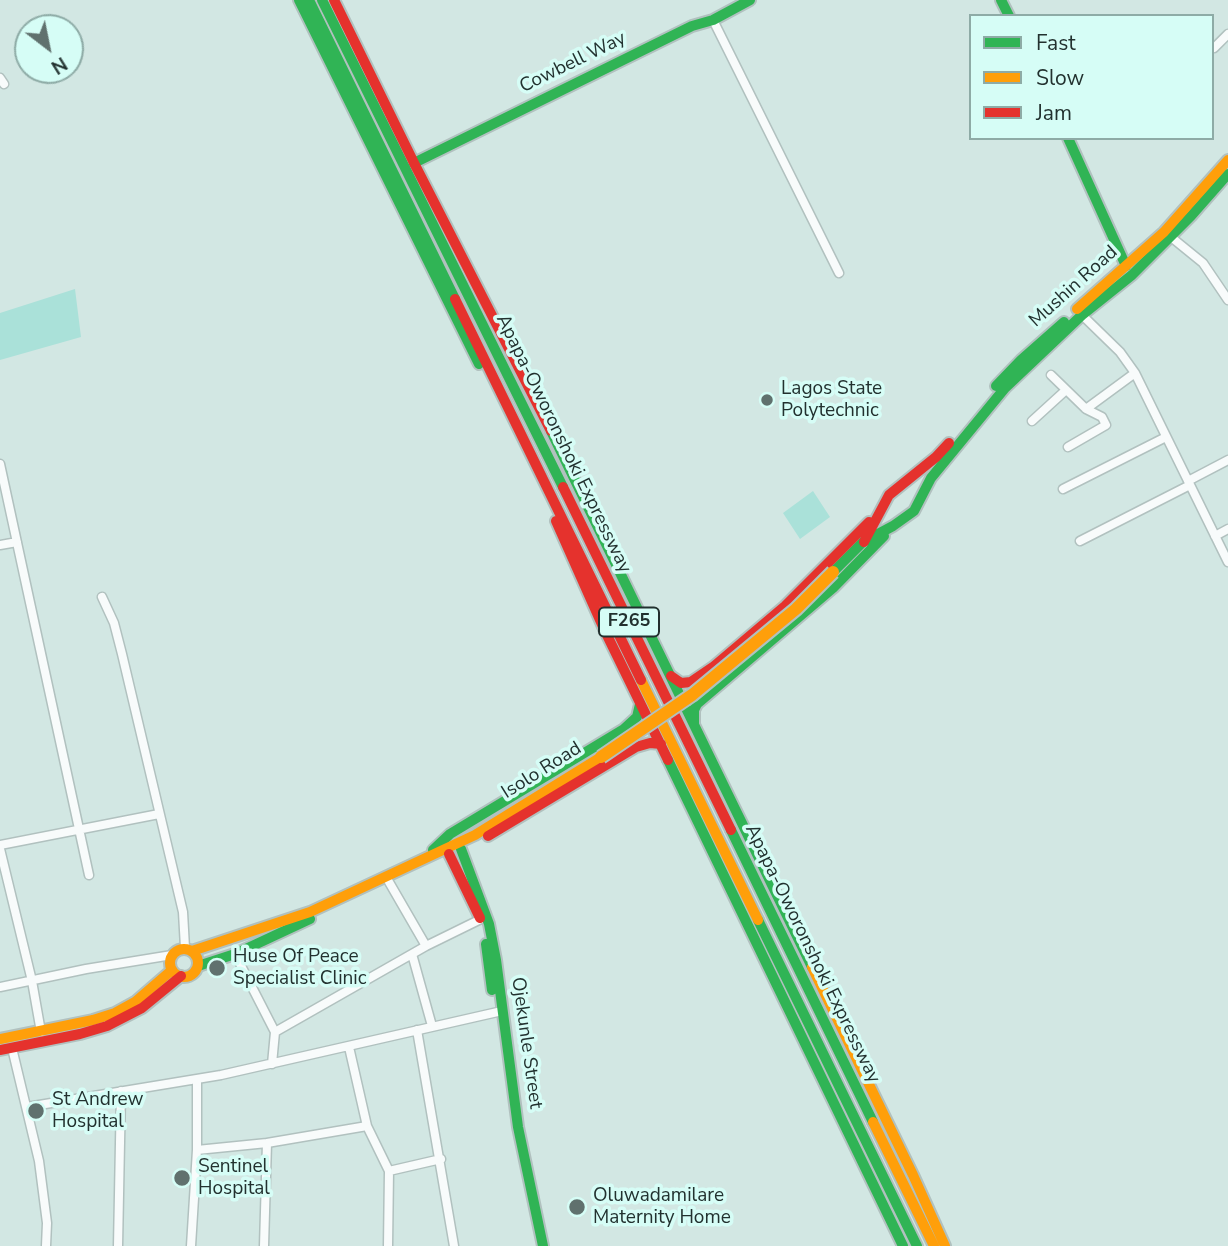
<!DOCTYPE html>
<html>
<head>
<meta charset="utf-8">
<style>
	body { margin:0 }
	#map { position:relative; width:1228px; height:1246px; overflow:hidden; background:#d2e7e3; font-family:"Nunito Sans",sans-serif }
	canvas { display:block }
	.legend { position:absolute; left:969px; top:14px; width:245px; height:126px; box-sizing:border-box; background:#d6fdf6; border:2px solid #8eaba6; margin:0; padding:9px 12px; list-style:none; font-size:21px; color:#22312f }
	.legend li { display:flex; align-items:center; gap:14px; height:35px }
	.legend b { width:35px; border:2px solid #8eaba6 }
	.north { position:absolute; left:14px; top:14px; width:70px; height:70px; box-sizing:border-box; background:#d6fdf6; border:2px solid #8eaba6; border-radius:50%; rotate:148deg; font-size:19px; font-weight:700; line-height:28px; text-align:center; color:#22312f }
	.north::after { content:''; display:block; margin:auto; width:24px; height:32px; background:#60716e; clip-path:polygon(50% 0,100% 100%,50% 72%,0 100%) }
</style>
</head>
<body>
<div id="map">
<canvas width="1228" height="1246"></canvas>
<ul class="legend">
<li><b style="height:9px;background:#30b455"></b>Fast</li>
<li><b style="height:9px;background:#ff9f0a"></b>Slow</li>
<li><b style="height:9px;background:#e5322d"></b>Jam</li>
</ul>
<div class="north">N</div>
</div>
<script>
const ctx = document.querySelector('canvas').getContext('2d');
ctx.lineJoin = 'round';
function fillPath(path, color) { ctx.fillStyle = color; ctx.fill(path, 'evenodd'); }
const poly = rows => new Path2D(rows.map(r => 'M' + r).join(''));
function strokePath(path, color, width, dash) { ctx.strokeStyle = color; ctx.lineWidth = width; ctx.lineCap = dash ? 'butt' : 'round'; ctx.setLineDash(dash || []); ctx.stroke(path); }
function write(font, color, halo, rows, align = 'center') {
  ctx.font = font + ' "Nunito Sans",sans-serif'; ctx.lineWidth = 7; ctx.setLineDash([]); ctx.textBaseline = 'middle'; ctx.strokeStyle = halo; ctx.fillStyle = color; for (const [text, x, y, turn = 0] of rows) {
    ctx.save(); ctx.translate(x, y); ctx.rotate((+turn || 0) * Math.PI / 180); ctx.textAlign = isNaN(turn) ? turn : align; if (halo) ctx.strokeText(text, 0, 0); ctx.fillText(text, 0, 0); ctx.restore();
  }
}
const green = poly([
	[75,289,81,337,0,360,0,313],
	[813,491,830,517,800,539,783,513]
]);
const street = poly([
	[713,20,839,273],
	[1214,48,1228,34],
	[0,78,4,84],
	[1171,237,1203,263,1228,300],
	[1082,315,1120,352,1135,373,1228,562],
	[1051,375,1086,409,1135,373],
	[1032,421,1066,390],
	[1068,447,1106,425,1102,417,1086,409],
	[0,464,89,875],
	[1188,481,1228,460],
	[1063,489,1166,437],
	[1215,536,1228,529],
	[1080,541,1190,485],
	[0,545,17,542],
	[102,597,114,623,122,654,183,912,185,948],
	[0,845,159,814],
	[0,849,32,981,41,1032],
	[389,882,426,946,481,919],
	[235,954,275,1032,426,946],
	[412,954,432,1026],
	[0,987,86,969,172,955],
	[417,1030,454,1246],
	[349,1047,367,1126],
	[12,1048,39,1161,47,1223,46,1246],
	[272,1064,275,1032],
	[27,1107,221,1075,502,1011],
	[197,1150,267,1143],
	[118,1246,121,1091],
	[191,1246,197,1150,197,1080],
	[264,1246,267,1143,367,1126,389,1171],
	[388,1246,389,1171,441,1159]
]);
const fast = poly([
	[299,0,479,364],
	[309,0,455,299],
	[322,0,563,487],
	[1001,0,1009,16],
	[1068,138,1126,266],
	[414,163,692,26,713,20,750,0],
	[996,386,1021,360,1064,322],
	[551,431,812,967],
	[833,572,863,542,893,526,914,511,931,478,1005,388,1082,315,1132,275,1191,216,1228,174],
	[694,724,694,710,697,704,833,588,884,536],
	[668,760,903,1246],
	[731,830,873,1122],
	[461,849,489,924,496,960,518,1127,543,1246],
	[433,850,450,834,624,729,637,717,640,704],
	[758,920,917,1246],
	[486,944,492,990],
	[198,966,235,954,310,919]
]);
const slow = poly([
	[1077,309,1164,232,1228,160],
	[641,680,758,920],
	'170 963a14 14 0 1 1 28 0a14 14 0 1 1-28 0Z',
	[192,951,310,912,475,835,601,757],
	[812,967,913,1175,945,1246],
	[0,1039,93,1020,115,1013,135,1002,172,970],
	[873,1122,934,1246]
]);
const jam = poly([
	[334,0,414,163,551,431],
	[455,299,641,680],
	[563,487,731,830],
	[556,521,604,629,668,760],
	[864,542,889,495,936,457,949,443],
	[671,676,681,683,691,682,713,667,785,606,869,522],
	[488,836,636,747,650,743,661,744],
	[449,854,480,918],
	[0,1050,80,1034,107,1026,142,1008,181,976]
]);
const slowBridge = poly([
	[601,757,692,695,796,609,833,572]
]);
const markers = [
	[767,400,7,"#60716e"],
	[217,968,9,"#60716e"],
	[36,1111,9,"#60716e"],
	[182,1178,9,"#60716e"],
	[577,1207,9,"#60716e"]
];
const shields = [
	[629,622,60]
];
const shieldNames = [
	["F265",629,622]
];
const streetNames = [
	["Cowbell Way",573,63,-26],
	["Mushin Road",1074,287,-42],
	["Apapa-Oworonshoki Expressway",563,444,64],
	["Isolo Road",542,771,-32],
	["Apapa-Oworonshoki Expressway",812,954,64],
	["Ojekunle Street",526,1043,82]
];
const poiNames = [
	["Lagos State",781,389],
	["Polytechnic",781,411],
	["Huse Of Peace",233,957],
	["Specialist Clinic",233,979],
	["St Andrew",52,1100],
	["Hospital",52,1122],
	["Sentinel",198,1167],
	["Hospital",198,1189],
	["Oluwadamilare",593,1196],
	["Maternity Home",593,1218]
];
fillPath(green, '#aae1d9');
strokePath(street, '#b1c1bf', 11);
strokePath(fast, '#b1c1bf', 14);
strokePath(slow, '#b1c1bf', 14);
strokePath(jam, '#b1c1bf', 14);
strokePath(street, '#f8fbfb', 8);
strokePath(fast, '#30b455', 10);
strokePath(slow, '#ff9f0a', 10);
strokePath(jam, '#e5322d', 10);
strokePath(slowBridge, '#b1c1bf', 16, []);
strokePath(slowBridge, '#ff9f0a', 12);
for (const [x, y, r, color] of markers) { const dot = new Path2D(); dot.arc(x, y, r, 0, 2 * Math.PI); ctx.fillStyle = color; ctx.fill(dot); strokePath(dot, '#d6fdf6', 2.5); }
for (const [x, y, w] of shields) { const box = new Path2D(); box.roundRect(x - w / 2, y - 14.5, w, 29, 5); ctx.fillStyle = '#d6fdf6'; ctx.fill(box); strokePath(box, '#22312f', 2); }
write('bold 18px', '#22312f', null, shieldNames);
write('19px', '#22312f', '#d6fdf6', streetNames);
write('19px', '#22312f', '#d6fdf6', poiNames, 'left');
</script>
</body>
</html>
